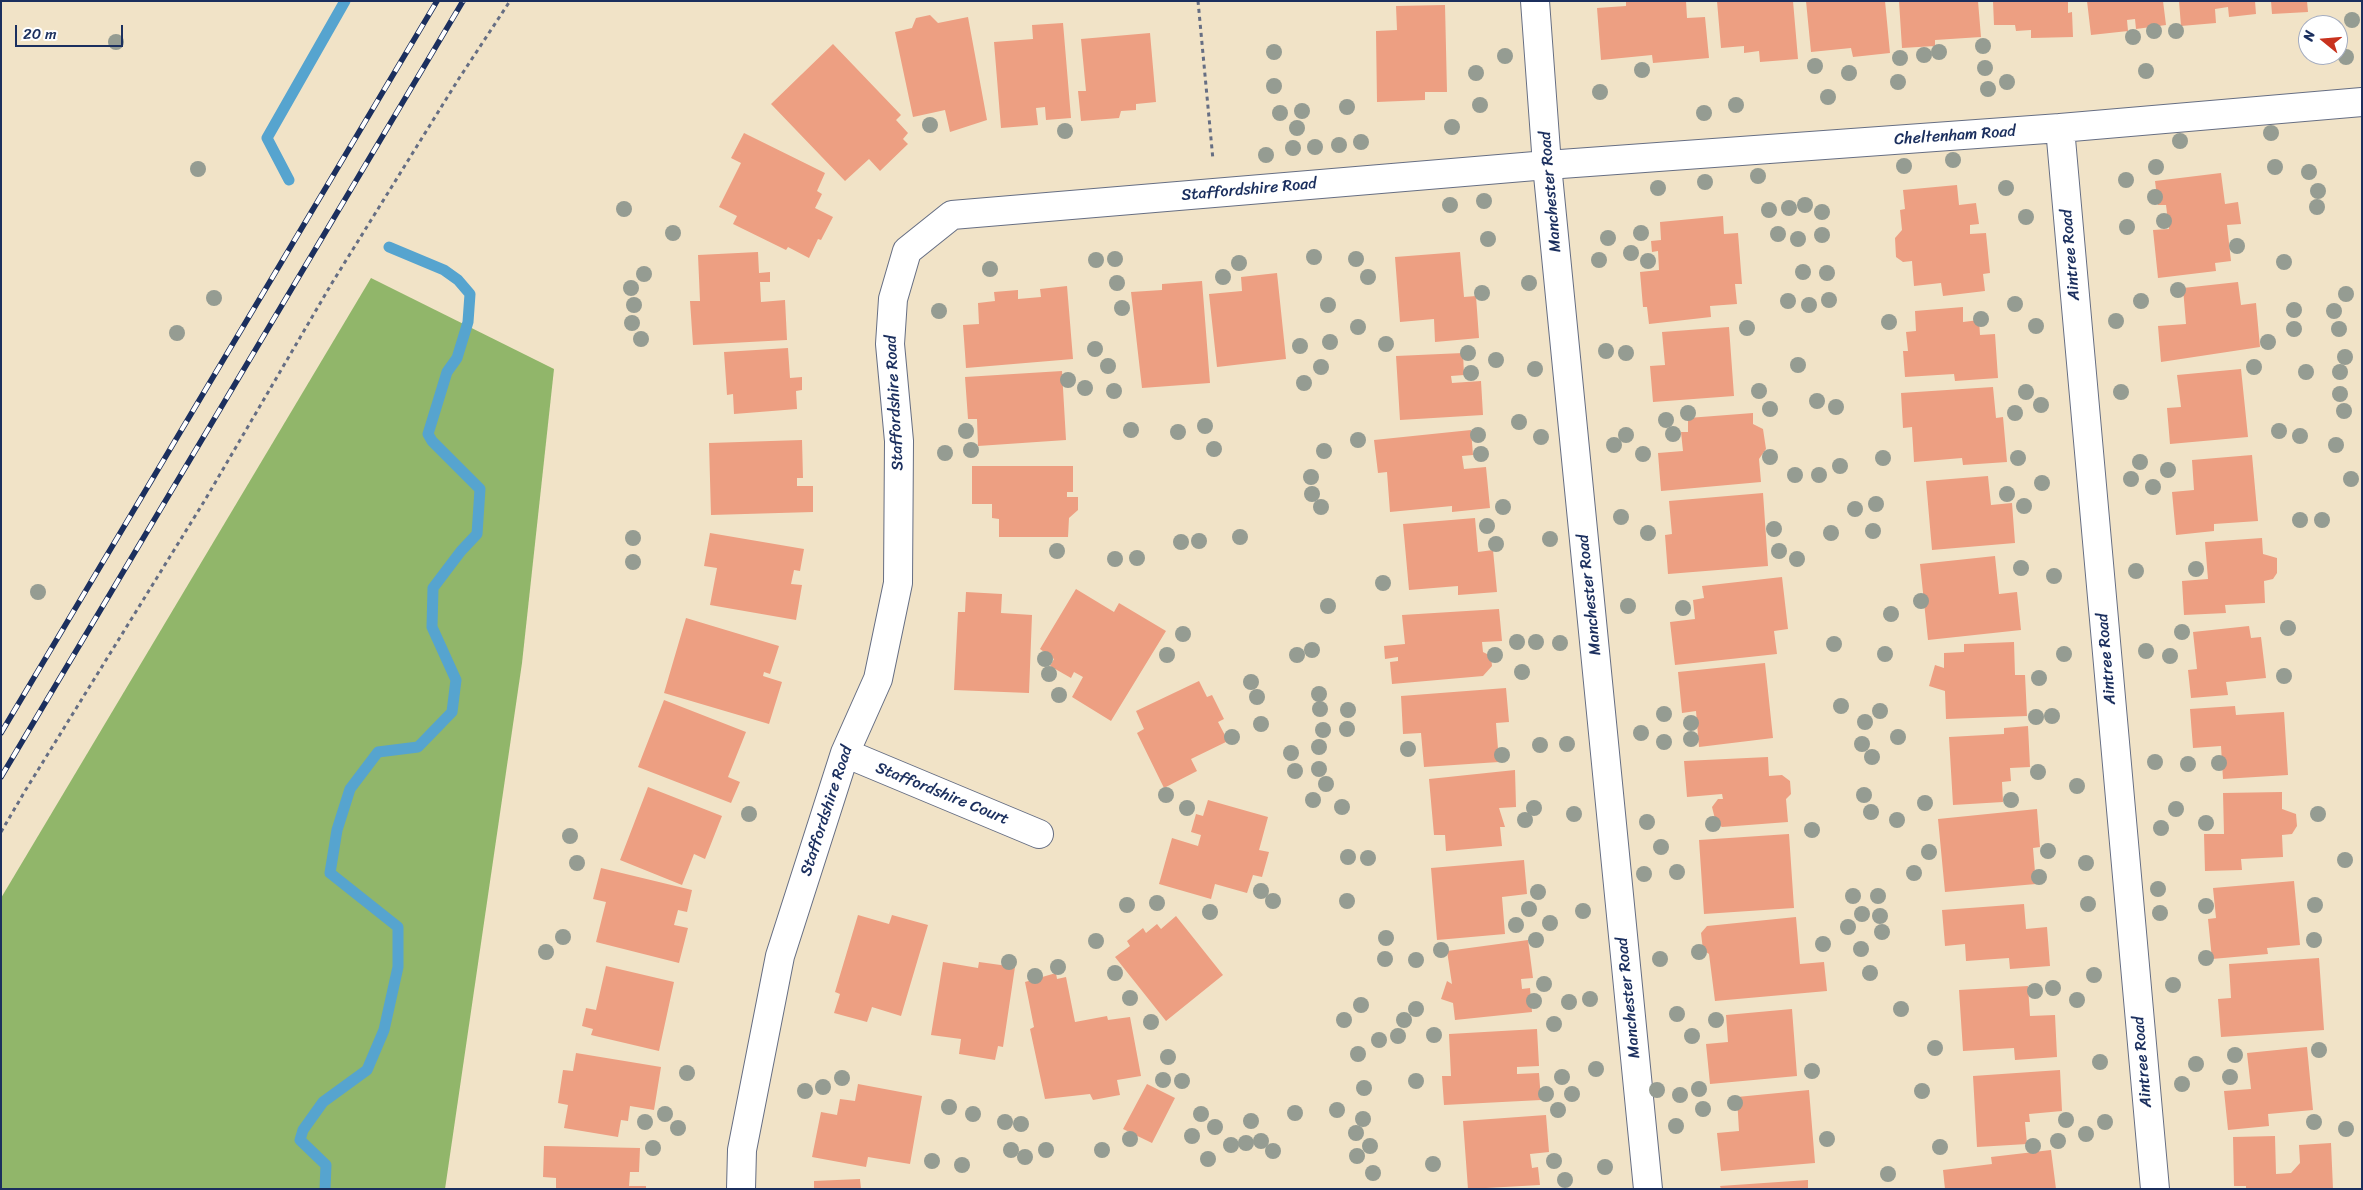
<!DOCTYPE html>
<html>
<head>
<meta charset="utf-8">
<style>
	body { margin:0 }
	#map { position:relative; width:2363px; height:1190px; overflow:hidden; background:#f1e3c7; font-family:Sriracha,sans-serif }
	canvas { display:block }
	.frame { position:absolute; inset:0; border:2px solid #1b2f5e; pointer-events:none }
	.north { position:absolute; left:2298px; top:15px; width:50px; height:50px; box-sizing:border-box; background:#fff; border:1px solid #a4acbf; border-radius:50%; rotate:287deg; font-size:14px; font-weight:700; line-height:20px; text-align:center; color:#1b2f5e }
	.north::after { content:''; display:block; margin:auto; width:18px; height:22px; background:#c8321e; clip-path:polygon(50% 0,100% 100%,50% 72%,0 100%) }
	.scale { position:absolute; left:15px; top:25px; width:108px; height:22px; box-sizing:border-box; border:2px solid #1b2f5e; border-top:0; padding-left:6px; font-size:15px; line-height:18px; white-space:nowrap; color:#1b2f5e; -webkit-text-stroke:4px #fff; paint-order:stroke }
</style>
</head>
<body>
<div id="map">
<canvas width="2363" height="1190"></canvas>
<div class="frame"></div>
<div class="north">N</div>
<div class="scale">20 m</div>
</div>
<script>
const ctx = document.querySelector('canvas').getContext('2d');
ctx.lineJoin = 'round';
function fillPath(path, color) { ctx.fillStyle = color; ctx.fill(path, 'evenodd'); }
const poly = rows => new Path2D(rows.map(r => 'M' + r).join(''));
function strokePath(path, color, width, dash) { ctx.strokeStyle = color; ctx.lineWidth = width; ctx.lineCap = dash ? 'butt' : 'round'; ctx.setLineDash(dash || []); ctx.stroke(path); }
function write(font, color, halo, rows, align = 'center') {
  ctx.font = font + ' Sriracha,sans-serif'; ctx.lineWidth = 4; ctx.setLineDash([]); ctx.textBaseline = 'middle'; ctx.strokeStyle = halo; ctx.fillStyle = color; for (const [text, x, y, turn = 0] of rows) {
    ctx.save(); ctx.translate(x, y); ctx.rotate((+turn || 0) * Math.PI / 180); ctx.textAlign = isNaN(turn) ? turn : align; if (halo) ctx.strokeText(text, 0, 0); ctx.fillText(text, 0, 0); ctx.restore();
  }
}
const forest = poly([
	[371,278,554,369,522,663,445,1189,1,1189,1,898]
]);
const stream = poly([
	[289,180,267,138,345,1],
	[325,1189,326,1165,300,1140,303,1130,323,1102,367,1070,384,1030,398,967,398,927,330,873,337,830,350,789,378,752,418,747,452,712,456,680,432,627,433,588,461,551,477,534,480,489,432,441,428,434,447,372,457,358,468,322,470,294,458,280,444,270,389,247]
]);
const building = poly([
	[1626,1,1686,1,1687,18,1705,17,1709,58,1653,63,1652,55,1601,60,1597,8,1626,6],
	[1717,1,1793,1,1798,59,1760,62,1759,51,1744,53,1744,46,1721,48],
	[1806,1,1885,1,1890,53,1853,57,1851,48,1811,52],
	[1899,1,1978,1,1981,37,1935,40,1935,46,1902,48],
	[1993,1,2068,1,2068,13,2072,12,2073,37,2031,38,2031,30,2016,31,2015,25,1994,25],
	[2087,1,2163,1,2166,25,2136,29,2135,19,2127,20,2128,31,2091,35],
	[2179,1,2255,1,2256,14,2229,17,2228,7,2215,9,2216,23,2181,26],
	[2271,1,2307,1,2308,12,2272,14],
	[1445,5,1447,92,1425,92,1425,100,1377,102,1376,31,1397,30,1396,6],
	[930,15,938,23,968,17,987,120,950,132,945,110,913,117,895,32,912,28,916,18],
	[1063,23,1071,118,1046,120,1045,107,1036,108,1038,125,1001,128,994,42,1033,39,1032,25],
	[1150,33,1156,102,1136,104,1136,110,1121,111,1119,118,1081,121,1078,91,1086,91,1081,39],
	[833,44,901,115,896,120,908,133,903,139,908,144,880,171,869,159,845,181,771,104],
	[744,133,825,173,817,191,822,194,815,208,833,217,821,240,818,239,809,258,788,247,786,250,733,224,737,216,719,207,741,163,731,158],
	[2221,173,2225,204,2238,202,2241,224,2227,225,2231,261,2215,263,2216,271,2158,278,2153,230,2169,229,2166,205,2158,205,2155,181],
	[1957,185,1959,205,1976,203,1979,224,1970,225,1970,234,1986,233,1990,273,1983,274,1985,291,1943,296,1941,283,1914,286,1912,261,1903,262,1896,257,1895,238,1902,230,1900,210,1905,209,1903,190],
	[1723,216,1724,234,1738,233,1742,284,1735,284,1737,304,1710,306,1711,317,1649,324,1647,307,1643,307,1640,272,1659,270,1658,251,1652,252,1651,241,1661,240,1660,222],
	[758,252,759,273,770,272,770,282,760,282,761,302,785,300,787,340,693,345,690,301,700,301,698,255],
	[1460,252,1464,297,1476,296,1479,338,1435,342,1434,319,1400,322,1395,257],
	[1277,273,1286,359,1217,367,1209,294,1242,291,1241,277],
	[1202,281,1210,383,1142,388,1131,292,1162,290,1162,284],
	[2238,282,2241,305,2256,303,2260,347,2161,362,2158,326,2186,324,2183,288],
	[1067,286,1073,359,966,368,963,325,979,324,978,303,995,301,994,292,1018,290,1018,299,1041,297,1040,289],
	[1963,307,1963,322,1979,320,1980,335,1995,334,1998,378,1955,381,1954,374,1905,377,1903,351,1908,351,1906,332,1916,331,1915,311],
	[1729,327,1734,396,1653,402,1650,366,1665,365,1662,332],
	[788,348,790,378,802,377,802,390,796,391,797,409,734,414,733,394,727,395,724,352],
	[1463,353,1464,375,1451,376,1452,383,1481,381,1483,415,1400,420,1396,356],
	[2241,369,2248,437,2170,444,2167,408,2181,407,2177,375],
	[1062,371,1066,440,978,446,977,419,968,419,965,377],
	[1993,387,1996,418,2003,417,2007,462,1963,465,1962,458,1914,462,1912,427,1903,428,1901,393],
	[1753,413,1753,424,1763,429,1766,449,1759,459,1761,482,1661,491,1658,453,1683,451,1681,432,1688,432,1688,418],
	[1471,430,1473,455,1462,456,1464,469,1486,467,1490,508,1452,512,1452,506,1390,512,1387,472,1378,473,1374,440],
	[802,440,803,478,797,478,797,486,813,486,813,512,711,515,709,443],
	[2252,455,2258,521,2214,524,2214,531,2176,535,2172,492,2194,490,2192,460],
	[972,466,1073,466,1073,492,1067,492,1067,497,1078,497,1078,510,1069,518,1068,537,999,537,999,519,992,518,992,504,972,504],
	[1988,476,1991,505,2012,503,2015,543,1932,550,1926,481],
	[1763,493,1768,566,1668,574,1665,535,1672,534,1669,501],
	[1475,518,1478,552,1493,550,1497,592,1458,595,1458,586,1409,590,1403,524],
	[710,533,804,549,800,571,794,570,791,584,802,585,796,620,710,605,717,568,704,566],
	[2262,538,2263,554,2277,558,2277,573,2273,579,2264,581,2265,603,2225,605,2226,613,2184,615,2182,581,2208,579,2205,542],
	[1995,556,1999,594,2017,592,2021,630,1928,640,1920,564],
	[1782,577,1788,629,1774,631,1777,654,1675,665,1670,622,1695,619,1693,600,1704,598,1702,586],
	[1076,589,1114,612,1119,603,1166,631,1111,721,1072,697,1083,677,1074,672,1071,678,1050,666,1054,659,1040,649],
	[966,592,1002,594,1001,613,1032,615,1029,693,954,690,958,612,965,612],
	[1499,609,1502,641,1482,642,1483,652,1491,656,1492,666,1483,676,1392,684,1390,662,1398,661,1398,657,1385,659,1384,646,1405,644,1402,615],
	[686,618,779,646,770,674,764,672,763,676,782,682,769,724,664,693],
	[2249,626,2251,638,2261,637,2266,678,2226,682,2228,695,2191,698,2188,670,2197,669,2193,632],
	[2014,642,2015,675,2025,675,2027,716,1946,719,1945,691,1929,686,1935,665,1944,668,1944,653,1964,652,1964,644],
	[1765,663,1773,738,1699,747,1696,711,1682,713,1678,672],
	[1199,681,1207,697,1212,695,1224,719,1218,722,1228,741,1191,759,1197,771,1164,788,1137,733,1144,729,1136,711],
	[1506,688,1509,722,1496,723,1499,762,1424,767,1421,733,1403,734,1401,696],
	[664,700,746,732,728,777,740,782,731,803,638,767],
	[2235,706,2236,715,2284,712,2288,775,2223,779,2221,746,2193,748,2190,709],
	[2028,726,2030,767,2010,768,2011,781,2002,782,2003,802,1953,805,1949,737,2004,734,2004,728],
	[1768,757,1769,776,1782,775,1790,781,1791,794,1786,799,1788,822,1722,827,1716,823,1712,807,1718,799,1723,799,1722,794,1687,797,1684,761],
	[1515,770,1516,807,1499,808,1505,827,1500,827,1502,846,1446,851,1445,835,1434,835,1429,779],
	[648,787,722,816,705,859,694,854,682,885,620,860],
	[2282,792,2282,809,2296,814,2297,826,2292,834,2282,835,2283,857,2241,859,2242,870,2205,871,2204,834,2224,834,2223,793],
	[1208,800,1268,817,1259,850,1269,852,1262,877,1253,875,1247,893,1215,884,1211,899,1159,884,1172,838,1198,846,1201,835,1191,832,1196,814,1203,816],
	[2037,809,2040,847,2033,848,2036,884,1945,892,1938,819],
	[1789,834,1794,908,1704,914,1699,840],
	[1524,860,1527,894,1502,897,1505,934,1437,940,1431,868],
	[601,868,692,890,687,912,678,910,674,925,688,928,679,963,596,942,606,902,593,899],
	[2294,881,2300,945,2267,948,2268,954,2212,959,2208,919,2216,918,2213,888],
	[2024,904,2026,929,2047,927,2050,966,2010,969,2009,958,1966,961,1965,944,1945,946,1942,910],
	[858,915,889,924,892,915,928,925,901,1016,872,1007,867,1022,834,1013,840,994,835,992],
	[1176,916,1223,975,1166,1021,1115,957,1130,946,1127,941,1143,928,1146,933,1157,924,1161,929],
	[1796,917,1800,964,1824,962,1827,991,1715,1001,1709,954,1703,950,1701,933,1707,926],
	[1528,940,1533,978,1521,979,1522,989,1530,988,1532,1012,1455,1020,1453,1003,1441,999,1447,981,1452,984,1447,951],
	[2319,958,2324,1030,2221,1037,2218,999,2231,998,2229,964],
	[943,962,978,968,979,962,1015,967,1003,1047,998,1046,995,1060,959,1054,961,1039,931,1035],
	[606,966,674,982,659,1051,591,1035,593,1029,582,1026,586,1008,596,1010],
	[1056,973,1057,979,1066,977,1075,1022,1107,1016,1108,1020,1130,1017,1141,1076,1117,1080,1120,1095,1093,1100,1090,1094,1045,1099,1030,1029,1034,1027,1025,982],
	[2028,986,2030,1016,2055,1015,2057,1057,2015,1060,2014,1048,1963,1051,1959,990],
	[1792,1009,1797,1076,1710,1084,1706,1044,1728,1042,1726,1015],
	[1537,1029,1539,1066,1517,1067,1517,1074,1539,1073,1541,1100,1444,1105,1442,1076,1451,1076,1449,1034],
	[2307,1047,2313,1110,2268,1114,2269,1126,2228,1130,2224,1091,2251,1089,2247,1053],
	[576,1053,661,1067,654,1110,630,1106,628,1121,621,1120,618,1137,564,1128,568,1105,558,1103,563,1070,573,1071],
	[2060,1070,2062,1111,2029,1114,2030,1122,2025,1122,2027,1144,1977,1147,1973,1076],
	[858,1084,922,1096,910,1164,868,1157,866,1167,812,1157,821,1112,837,1115,840,1099,855,1101],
	[1147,1084,1175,1098,1152,1143,1123,1129],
	[1809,1090,1815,1163,1721,1171,1717,1133,1739,1131,1737,1097],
	[1546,1115,1549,1152,1530,1154,1532,1168,1538,1167,1540,1185,1468,1189,1463,1121],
	[2275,1136,2276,1174,2291,1173,2300,1163,2299,1145,2331,1143,2333,1189,2246,1189,2246,1186,2234,1186,2233,1137],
	[544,1146,640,1148,639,1172,630,1172,629,1186,646,1186,646,1189,556,1189,556,1178,543,1177],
	[2051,1150,2056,1189,1945,1189,1943,1170,1992,1164,1991,1157],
	[860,1179,861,1189,814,1189,814,1181],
	[1808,1180,1808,1189,1721,1189,1720,1186]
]);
const path = poly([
	[1198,1,1213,160],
	[1,832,25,791,205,500,332,283,458,80,510,1]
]);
const minor = poly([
	[1535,1,1547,165,1648,1189],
	[2060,128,2155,1189],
	[845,753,1039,834],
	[741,1189,742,1150,780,956,845,753,878,679,898,583,899,441,890,344,893,299,907,251,952,215,1547,165,2060,128,2362,102]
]);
const rail = poly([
	[1,733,437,1],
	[1,777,463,1]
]);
const trees = [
	[2352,20],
	[2154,31],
	[2176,31],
	[2133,37],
	[116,42],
	[1983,46],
	[1274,52],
	[1939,52],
	[1924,55],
	[1505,56],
	[2346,57],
	[1900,58],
	[1815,66],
	[1985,68],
	[1642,70],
	[2146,71],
	[1476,73],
	[1849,73],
	[1898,82],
	[2007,82],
	[1274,86],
	[1988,89],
	[1600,92],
	[1828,97],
	[1480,105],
	[1736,105],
	[1347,107],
	[1302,111],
	[1280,113],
	[1704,113],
	[930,125],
	[1452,127],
	[1297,128],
	[1065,131],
	[2271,133],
	[2180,141],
	[1361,142],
	[1339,145],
	[1315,147],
	[1293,148],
	[1266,155],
	[1953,160],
	[1904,166],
	[2156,167],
	[2275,167],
	[198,169],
	[2309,172],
	[1758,176],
	[2126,180],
	[1705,182],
	[1658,188],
	[2006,188],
	[2318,191],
	[2155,197],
	[1484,201],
	[1450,205],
	[1805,205],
	[2317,207],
	[1789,208],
	[624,209],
	[1769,210],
	[1822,212],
	[2026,217],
	[2164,221],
	[2127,227],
	[673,233],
	[1641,233],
	[1778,234],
	[1822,235],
	[1608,238],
	[1488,239],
	[1798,239],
	[2237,246],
	[1631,253],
	[1314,257],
	[1115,259],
	[1356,259],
	[1096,260],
	[1599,260],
	[1648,261],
	[2284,262],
	[1239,263],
	[990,269],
	[1803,272],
	[1827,273],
	[644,274],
	[1223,277],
	[1368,277],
	[1117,283],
	[1529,283],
	[631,288],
	[2178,290],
	[1482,293],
	[2346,294],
	[214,298],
	[1829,300],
	[1788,301],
	[2141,301],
	[2015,304],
	[634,305],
	[1328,305],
	[1809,305],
	[1122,308],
	[2294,310],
	[939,311],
	[2334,311],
	[1981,319],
	[2116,321],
	[1889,322],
	[632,323],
	[2036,326],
	[1358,327],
	[1747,328],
	[2294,329],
	[2339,329],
	[177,333],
	[641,339],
	[1330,342],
	[2268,342],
	[1386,344],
	[1300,346],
	[1095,349],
	[1606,351],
	[1468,353],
	[1626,353],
	[2345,357],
	[1496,360],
	[1798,365],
	[1108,366],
	[1321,367],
	[2254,367],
	[1535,369],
	[2306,372],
	[2340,372],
	[1471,373],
	[1068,380],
	[1304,383],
	[1085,388],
	[1114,391],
	[1759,391],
	[2026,392],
	[2121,392],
	[2340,394],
	[1817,401],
	[2041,405],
	[1836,407],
	[1770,409],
	[2344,411],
	[1688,413],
	[2015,413],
	[1666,420],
	[1519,422],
	[1205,426],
	[1131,430],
	[966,431],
	[2279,431],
	[1178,432],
	[1673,434],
	[1478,435],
	[1626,435],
	[2300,436],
	[1541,437],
	[1358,440],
	[1614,445],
	[2336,445],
	[1214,449],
	[971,450],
	[1324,451],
	[945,453],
	[1481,454],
	[1643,454],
	[1770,457],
	[1883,458],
	[2018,458],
	[2140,462],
	[1840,466],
	[2168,470],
	[1795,475],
	[1819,475],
	[1311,477],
	[2131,479],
	[2351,479],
	[2042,483],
	[2153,487],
	[1312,494],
	[2007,494],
	[1876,504],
	[2024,506],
	[1321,507],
	[1503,507],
	[1855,509],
	[1621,517],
	[2300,520],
	[2322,520],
	[1487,526],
	[1774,529],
	[1873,531],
	[1648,533],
	[1831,533],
	[1240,537],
	[633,538],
	[1550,539],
	[1199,541],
	[1181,542],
	[1496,544],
	[1057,551],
	[1779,551],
	[1137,558],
	[1115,559],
	[1797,559],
	[633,562],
	[2021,568],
	[2196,569],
	[2136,571],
	[2054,576],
	[1383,583],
	[38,592],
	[1921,601],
	[1328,606],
	[1628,606],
	[1683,608],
	[1891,614],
	[2288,628],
	[2182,632],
	[1183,634],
	[1517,642],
	[1536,642],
	[1560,643],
	[1834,644],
	[1312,650],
	[2146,651],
	[1885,654],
	[2064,654],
	[1167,655],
	[1297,655],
	[1495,655],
	[2170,656],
	[1045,659],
	[1522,672],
	[1049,674],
	[2284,676],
	[2039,678],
	[1251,682],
	[1319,694],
	[1059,695],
	[1257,697],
	[1841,706],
	[1320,709],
	[1348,710],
	[1880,711],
	[1664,714],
	[2052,716],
	[2036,717],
	[1865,722],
	[1691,723],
	[1261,724],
	[1347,729],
	[1323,730],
	[1641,733],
	[1232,737],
	[1898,737],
	[1691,739],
	[1664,742],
	[1567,744],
	[1862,744],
	[1540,745],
	[1319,747],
	[1408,749],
	[1291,753],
	[1502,755],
	[1872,757],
	[2155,762],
	[2219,763],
	[2188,764],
	[1319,769],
	[1295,771],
	[2038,772],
	[1326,784],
	[2077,786],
	[1166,795],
	[1864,795],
	[1313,800],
	[2011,800],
	[1925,803],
	[1342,807],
	[1187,808],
	[1534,808],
	[2176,809],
	[1871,812],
	[749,814],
	[1574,814],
	[2318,814],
	[1525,820],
	[1897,820],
	[1647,822],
	[2206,823],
	[1713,824],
	[2161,828],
	[1812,830],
	[570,836],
	[1661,847],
	[2048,851],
	[1929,852],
	[1348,857],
	[1368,858],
	[2345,860],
	[577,863],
	[2086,863],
	[1677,872],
	[1914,873],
	[1644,874],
	[2039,877],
	[2158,889],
	[1261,891],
	[1538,892],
	[1853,896],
	[1878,896],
	[1273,901],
	[1347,901],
	[1157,903],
	[2088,904],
	[1127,905],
	[2315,905],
	[2206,906],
	[1529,909],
	[1583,911],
	[1210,912],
	[2160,913],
	[1862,914],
	[1880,916],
	[1550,923],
	[1516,925],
	[1848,927],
	[1882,932],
	[563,937],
	[1386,938],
	[1536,940],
	[2314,940],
	[1096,941],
	[1823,944],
	[1861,949],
	[1441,950],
	[546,952],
	[1699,952],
	[2206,958],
	[1385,959],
	[1660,959],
	[1416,960],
	[1009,962],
	[1058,967],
	[1115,973],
	[1870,973],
	[2094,975],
	[1035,976],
	[1544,984],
	[2173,985],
	[2053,988],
	[2035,991],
	[1130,998],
	[1590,999],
	[2077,1000],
	[1534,1001],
	[1569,1002],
	[1361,1005],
	[1416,1009],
	[1901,1009],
	[1677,1014],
	[1344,1020],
	[1404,1020],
	[1716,1020],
	[1151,1022],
	[1554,1024],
	[1434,1035],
	[1398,1036],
	[1692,1036],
	[1379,1040],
	[1935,1048],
	[2319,1050],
	[1358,1054],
	[2235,1055],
	[1168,1057],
	[2100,1062],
	[2196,1064],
	[1596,1069],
	[1812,1071],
	[687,1073],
	[1562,1077],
	[2230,1077],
	[842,1078],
	[1163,1080],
	[1182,1081],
	[1416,1081],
	[2182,1084],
	[823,1087],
	[1364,1088],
	[1699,1089],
	[1657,1090],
	[805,1091],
	[1922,1091],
	[1546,1094],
	[1572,1094],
	[1680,1095],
	[1735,1103],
	[949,1107],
	[1703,1109],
	[1337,1110],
	[1558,1110],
	[1295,1113],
	[665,1114],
	[973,1114],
	[1201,1114],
	[1363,1119],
	[2066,1120],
	[1251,1121],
	[645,1122],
	[1005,1122],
	[2105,1122],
	[2314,1122],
	[1021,1124],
	[1676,1126],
	[1215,1127],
	[678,1128],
	[2346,1129],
	[1356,1133],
	[2086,1134],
	[1192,1136],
	[1130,1139],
	[1827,1139],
	[1261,1141],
	[2058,1141],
	[1246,1143],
	[1231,1145],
	[1370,1146],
	[2033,1146],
	[1940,1147],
	[653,1148],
	[1011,1150],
	[1046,1150],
	[1102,1150],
	[1273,1151],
	[1357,1156],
	[1025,1157],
	[1208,1159],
	[932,1161],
	[1554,1161],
	[1433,1164],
	[962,1165],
	[1605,1167],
	[1373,1173],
	[1888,1174],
	[1565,1180]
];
const streetNames = [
	["Cheltenham Road",1955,136,-4],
	["Staffordshire Road",1249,190,-5],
	["Manchester Road",1551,192,-95],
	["Aintree Road",2071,255,-95],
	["Staffordshire Road",895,403,-93],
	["Manchester Road",1590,595,-96],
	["Aintree Road",2107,659,-95],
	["Staffordshire Court",942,794,22],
	["Staffordshire Road",827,811,-72],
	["Manchester Road",1629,998,-96],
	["Aintree Road",2143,1062,-95]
];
fillPath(forest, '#91b66a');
strokePath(stream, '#56a4cf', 11);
fillPath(building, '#ed9f82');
strokePath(minor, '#666e83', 30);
strokePath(path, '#666e83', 3, [4, 4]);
strokePath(minor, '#fff', 28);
strokePath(rail, '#1b2f5e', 5.5);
strokePath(rail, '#fff', 4, [11]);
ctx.fillStyle = '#959c92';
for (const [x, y] of trees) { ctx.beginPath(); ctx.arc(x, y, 8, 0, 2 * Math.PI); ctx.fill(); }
write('16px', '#1b2f5e', '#fff', streetNames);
</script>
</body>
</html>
